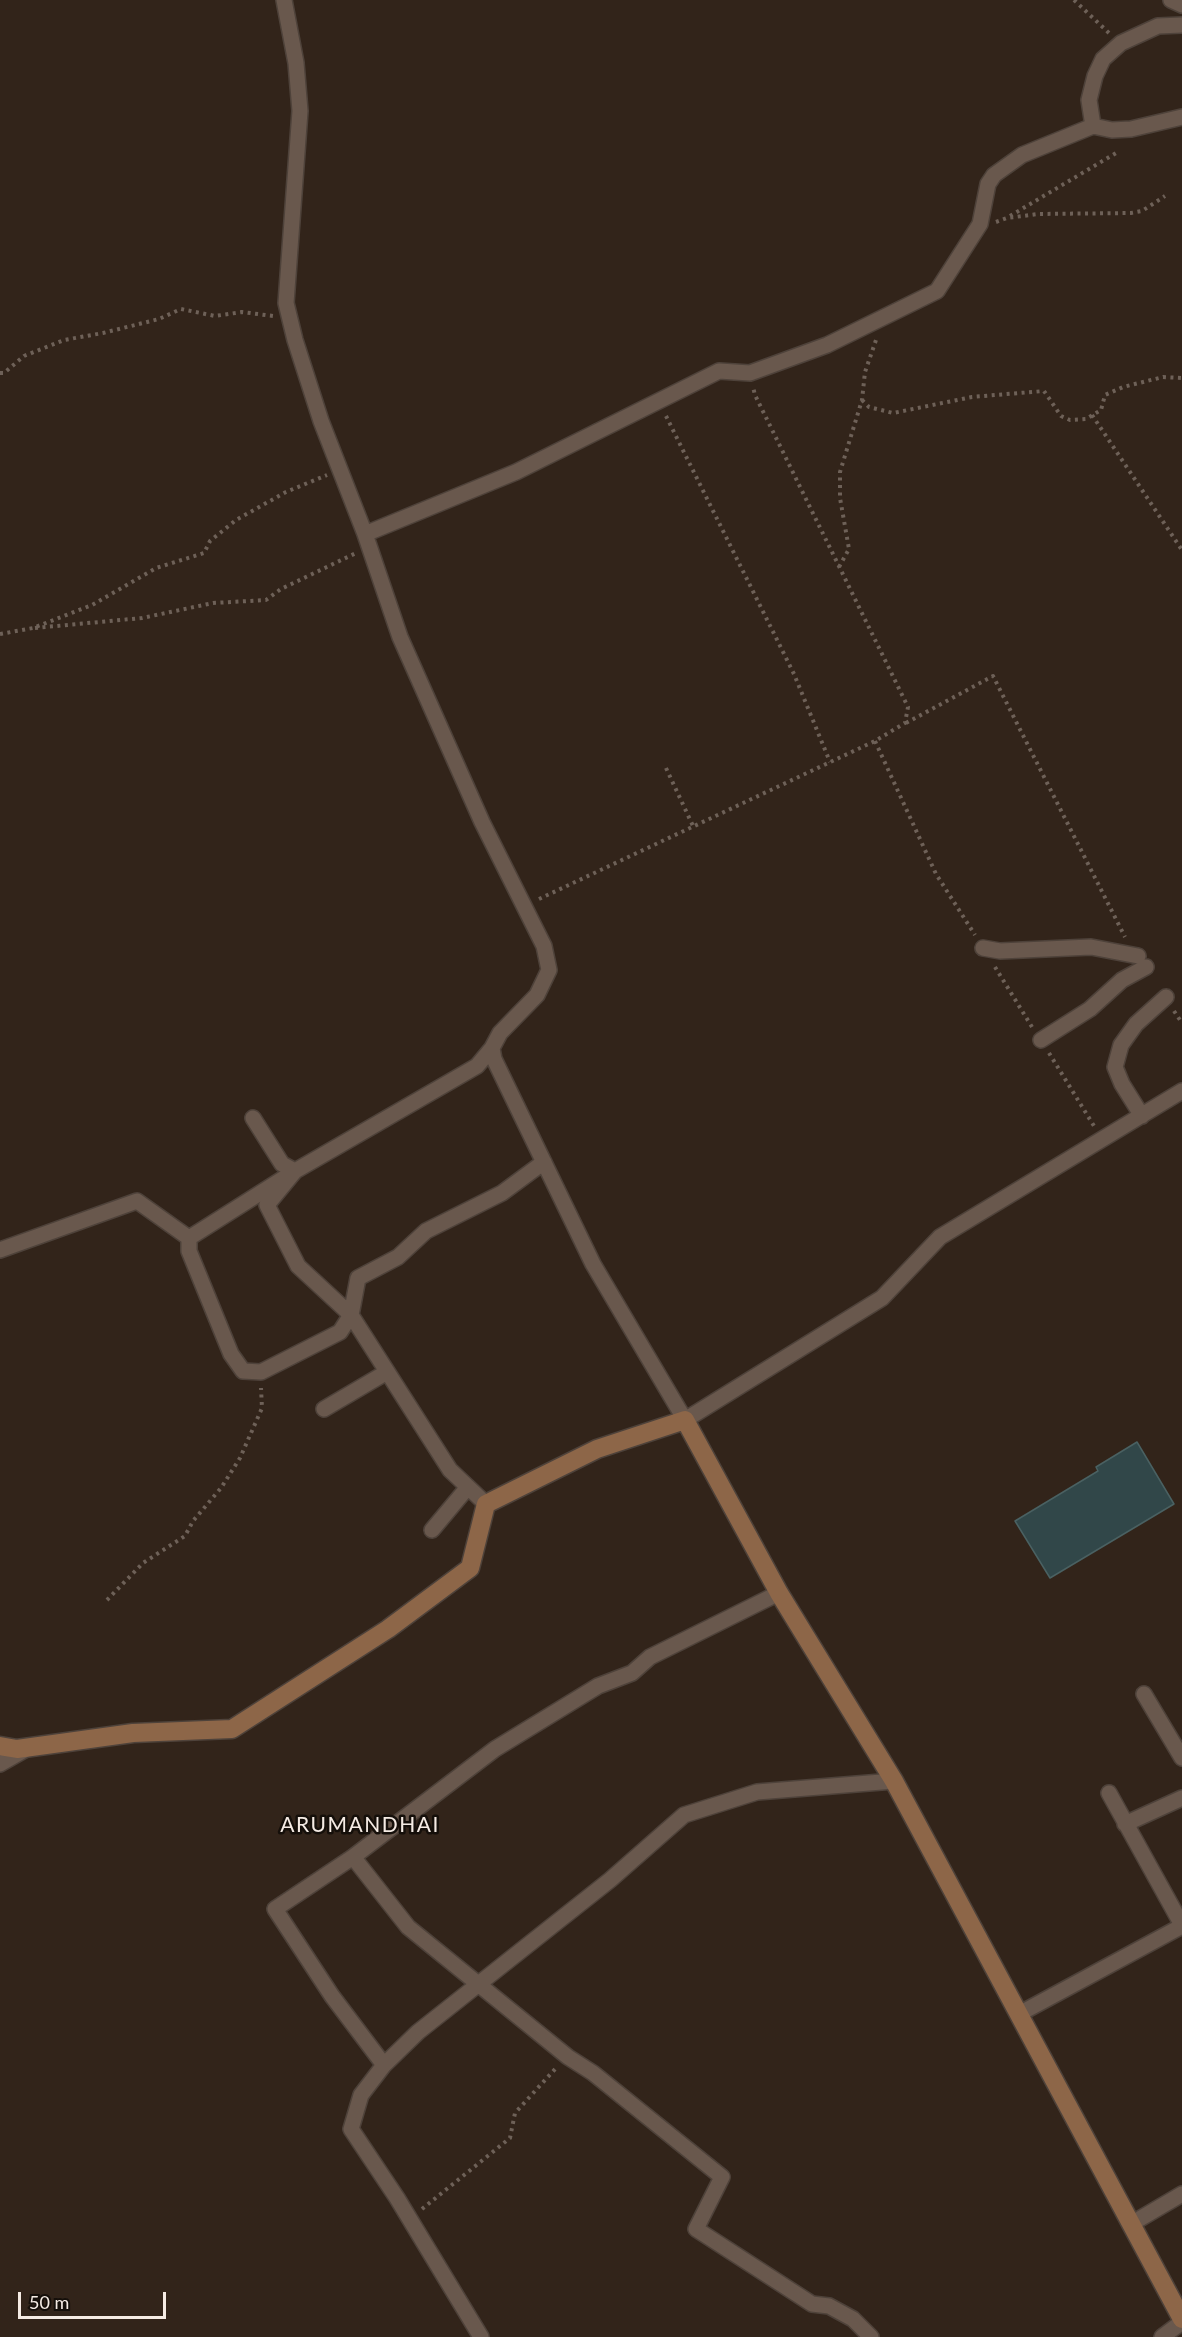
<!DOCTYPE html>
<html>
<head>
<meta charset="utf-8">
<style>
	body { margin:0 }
	#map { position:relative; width:1182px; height:2337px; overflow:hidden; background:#32241a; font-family:Lato,sans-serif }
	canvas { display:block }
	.scale { position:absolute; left:18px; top:2292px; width:148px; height:27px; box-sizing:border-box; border:3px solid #f5ebe4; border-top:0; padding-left:8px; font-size:18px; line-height:21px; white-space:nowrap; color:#f5ebe4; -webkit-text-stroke:4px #150f0a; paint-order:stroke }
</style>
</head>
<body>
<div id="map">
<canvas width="1182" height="2337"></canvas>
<div class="scale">50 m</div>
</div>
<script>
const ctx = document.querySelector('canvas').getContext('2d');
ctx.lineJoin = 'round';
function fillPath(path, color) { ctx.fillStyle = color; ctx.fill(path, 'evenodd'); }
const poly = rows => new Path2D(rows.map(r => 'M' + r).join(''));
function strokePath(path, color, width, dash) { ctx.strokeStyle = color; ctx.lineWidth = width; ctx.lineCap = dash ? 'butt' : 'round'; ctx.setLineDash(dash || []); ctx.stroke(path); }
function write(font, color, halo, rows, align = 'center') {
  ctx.font = font + ' Lato,sans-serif'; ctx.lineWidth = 5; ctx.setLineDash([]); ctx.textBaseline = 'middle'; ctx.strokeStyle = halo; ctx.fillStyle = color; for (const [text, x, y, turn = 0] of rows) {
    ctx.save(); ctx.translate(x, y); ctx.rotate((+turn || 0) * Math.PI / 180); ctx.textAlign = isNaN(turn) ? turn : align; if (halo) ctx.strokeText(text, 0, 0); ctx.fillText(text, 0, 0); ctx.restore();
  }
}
const building = poly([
	[1137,1442,1174,1504,1050,1578,1015,1521,1098,1471,1096,1467,1137,1442]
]);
const path = poly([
	[1074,0,1109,33],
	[1010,216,1116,153],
	[996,222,1007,218,1038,214,1131,213,1142,211,1165,196],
	[0,373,4,373,24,356,64,340,103,333,159,319,181,309,215,316,242,312,273,316],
	[862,400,869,407,893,413,972,397,1044,391,1061,416,1070,420,1086,419,1101,410,1105,395,1123,387,1163,377,1182,378],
	[1092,415,1182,550],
	[666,416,794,674,830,762],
	[839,567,849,549,840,498,840,472,862,400,865,372,876,340],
	[35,628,142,618,213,603,266,600,281,589,356,553],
	[0,634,33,628,92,605,156,568,204,553,210,541,236,520,286,492,327,475],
	[906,723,993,676,1125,937],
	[875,741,936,874,975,935],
	[666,768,693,826],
	[539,899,875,741,905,723,908,707,755,395,753,387],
	[995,967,1032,1027],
	[1174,1011,1182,1023],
	[1049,1053,1094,1126],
	[107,1600,143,1563,185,1536,193,1521,221,1488,240,1458,262,1408,261,1388],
	[422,2209,510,2138,515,2113,556,2068]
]);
const street = poly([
	[284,0,296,63,300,111,286,303,295,340,321,421,365,534,400,637,482,822,544,946,549,970,537,995,500,1033,492,1048],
	[1171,0,1182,5],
	[1093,126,1112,130,1131,129,1182,117],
	[365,534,516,472,719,371,750,373,827,345,937,291,980,224,988,184,994,175,1022,155,1093,126,1089,100,1095,76,1103,59,1121,43,1158,26,1182,25],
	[983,948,1000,951,1091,947,1138,956],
	[1041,1040,1090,1009,1122,980,1146,967],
	[1142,1116,1122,1084,1115,1067,1121,1045,1136,1024,1166,997],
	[189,1238,189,1251,231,1354,243,1371,261,1372,340,1332,351,1315,358,1278,398,1257,426,1231,502,1193,544,1162],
	[0,1250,137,1201,189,1238,295,1171,282,1164,253,1118],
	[324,1409,387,1372],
	[486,1504,450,1470,351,1315,298,1266,267,1205,295,1171,477,1066,492,1048,494,1059,593,1264,685,1420,882,1298,940,1237,1182,1091],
	[432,1530,468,1487],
	[1144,1694,1182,1758],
	[0,1764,28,1748],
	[1109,1793,1182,1925],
	[1125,1824,1182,1798],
	[353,1857,495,1749,598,1686,632,1673,650,1657,779,1593],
	[1019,2014,1182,1926],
	[384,2065,332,1996,275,1909,353,1857,408,1927,568,2057,593,2073,722,2177,696,2229,812,2304,829,2306,853,2319,871,2337],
	[1131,2224,1182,2194],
	[481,2337,397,2198,351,2129,361,2095,384,2065,418,2032,610,1880,684,1815,757,1792,894,1781],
	[1162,2337,1182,2322]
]);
const secondary = poly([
	[0,1746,17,1749,133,1733,232,1729,388,1629,470,1568,486,1504,597,1449,685,1420,779,1593,894,1781,1182,2319]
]);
const quarterNames = [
	["ARUMANDHAI",360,1825]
];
fillPath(building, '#314749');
strokePath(building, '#4a6162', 1.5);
strokePath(street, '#4e423a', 18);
strokePath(secondary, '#4e423a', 21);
strokePath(path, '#6e6158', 4, [3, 4.5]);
strokePath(street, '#69584d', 15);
strokePath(secondary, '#8d6648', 18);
ctx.letterSpacing = '1.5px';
write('21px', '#f5ebe4', '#150f0a', quarterNames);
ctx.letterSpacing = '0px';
</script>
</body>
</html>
